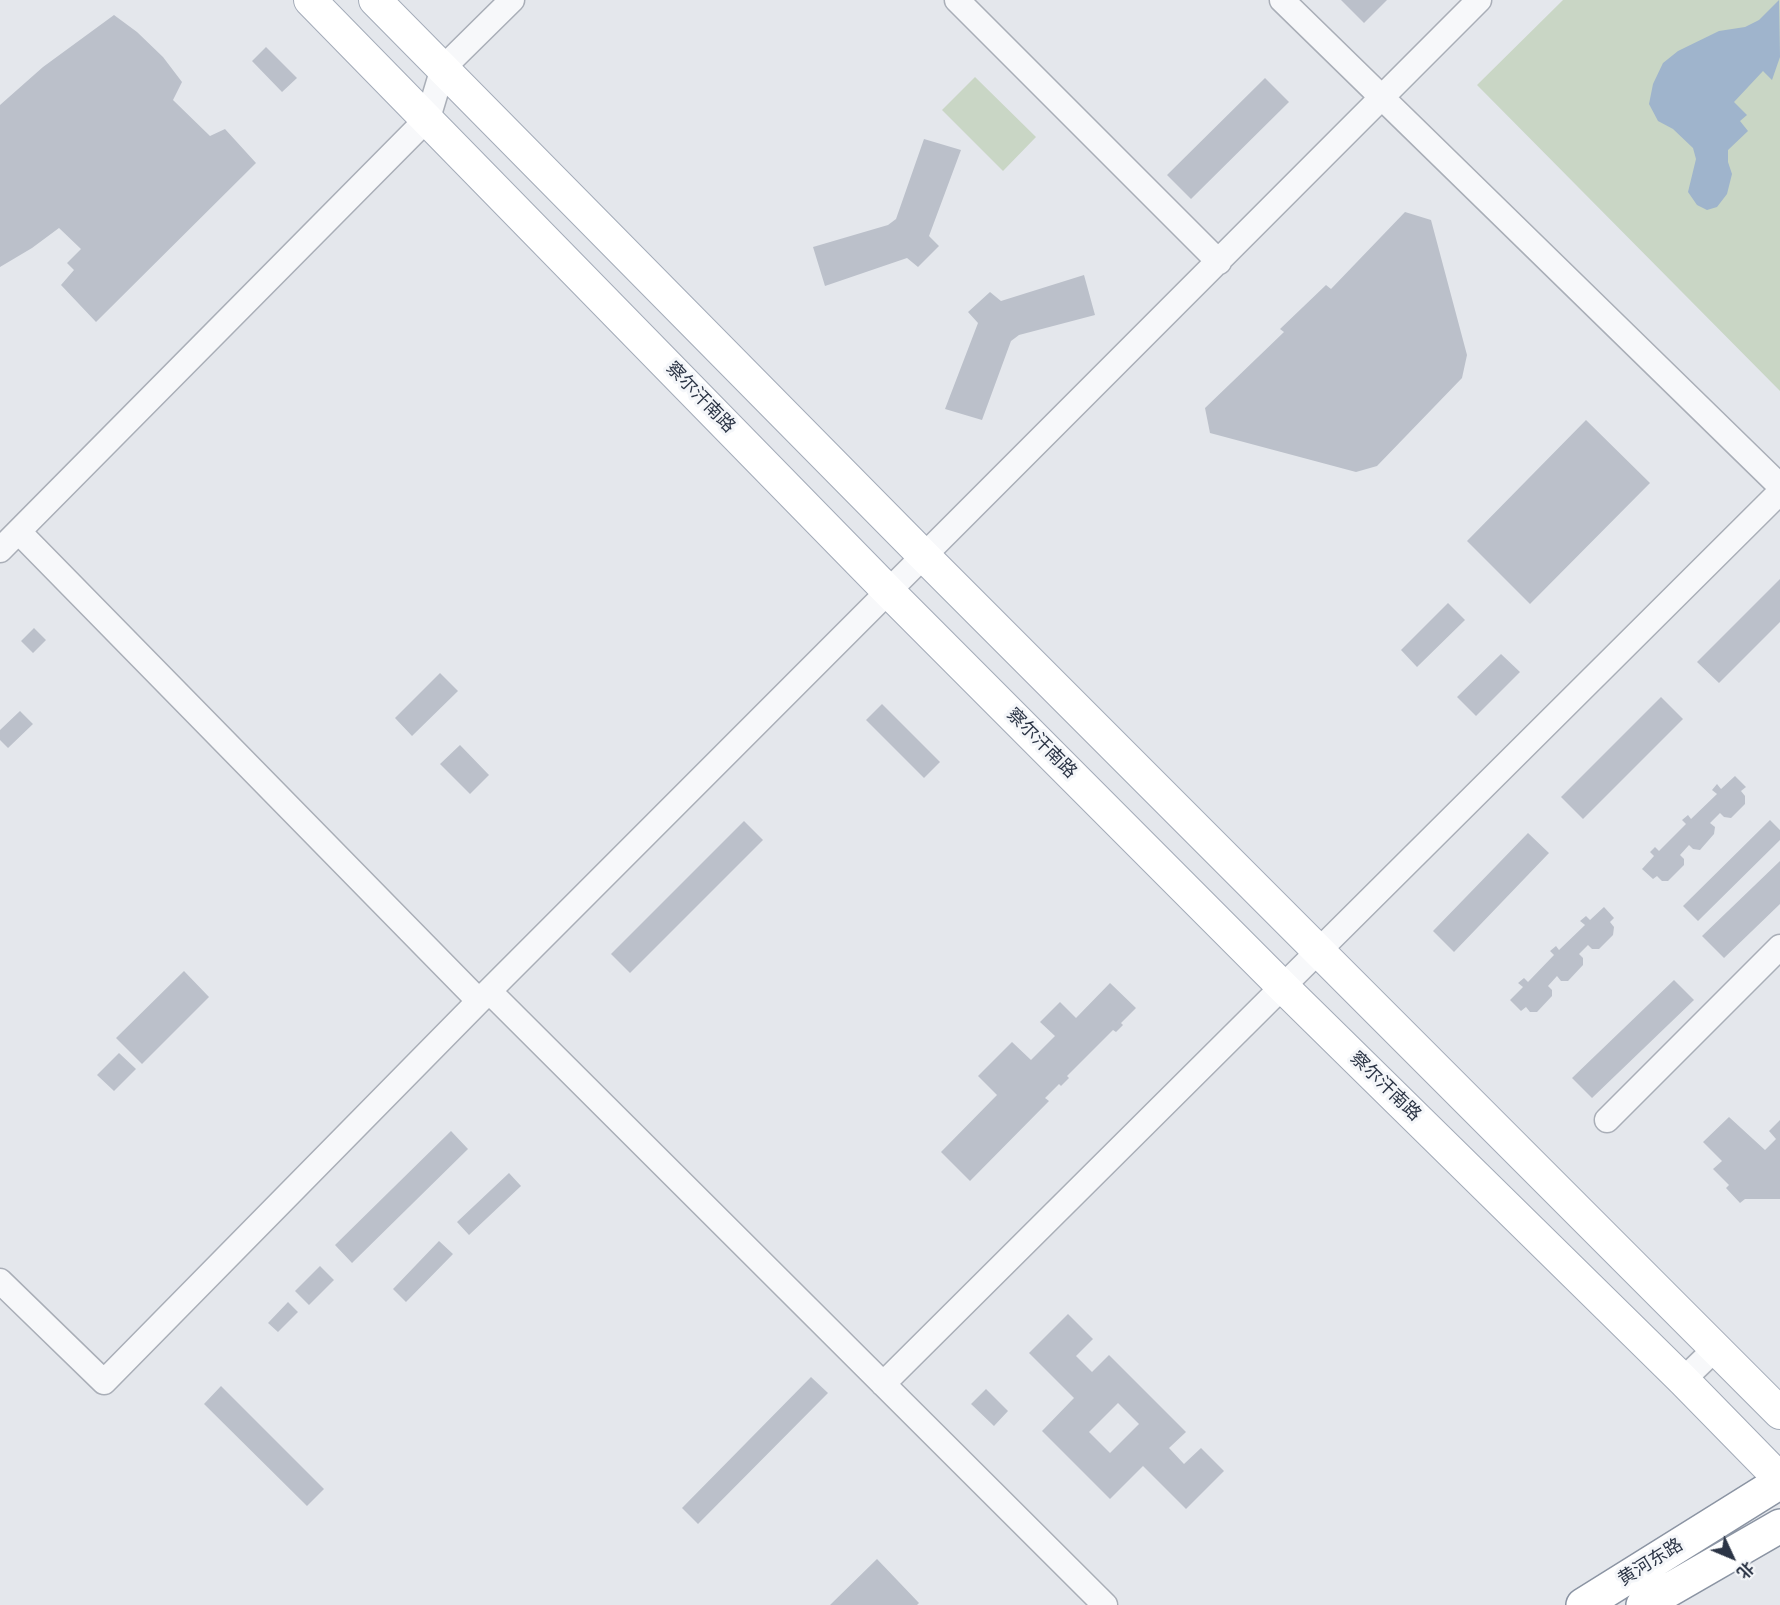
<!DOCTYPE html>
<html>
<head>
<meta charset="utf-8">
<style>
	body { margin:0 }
	#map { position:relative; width:1780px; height:1605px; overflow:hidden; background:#e4e7ec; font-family:"Roboto Condensed","Noto Sans SC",sans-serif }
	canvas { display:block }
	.north { position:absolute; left:1702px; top:1527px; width:60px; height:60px; -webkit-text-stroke:4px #f4f6f9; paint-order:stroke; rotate:134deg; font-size:16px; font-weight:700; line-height:24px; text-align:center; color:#2b3445 }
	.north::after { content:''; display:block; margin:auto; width:21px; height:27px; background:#2b3445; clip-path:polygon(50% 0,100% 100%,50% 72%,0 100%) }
</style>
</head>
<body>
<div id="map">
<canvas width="1780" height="1605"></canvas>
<div class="north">北</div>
</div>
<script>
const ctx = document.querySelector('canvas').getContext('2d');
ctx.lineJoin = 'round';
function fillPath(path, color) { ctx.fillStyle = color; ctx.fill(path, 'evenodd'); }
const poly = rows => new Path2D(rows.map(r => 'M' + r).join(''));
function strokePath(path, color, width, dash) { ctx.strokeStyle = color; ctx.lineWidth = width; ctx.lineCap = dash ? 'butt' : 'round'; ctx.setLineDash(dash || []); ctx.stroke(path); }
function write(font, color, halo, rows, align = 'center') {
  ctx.font = font + ' "Roboto Condensed","Noto Sans SC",sans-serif'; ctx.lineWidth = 6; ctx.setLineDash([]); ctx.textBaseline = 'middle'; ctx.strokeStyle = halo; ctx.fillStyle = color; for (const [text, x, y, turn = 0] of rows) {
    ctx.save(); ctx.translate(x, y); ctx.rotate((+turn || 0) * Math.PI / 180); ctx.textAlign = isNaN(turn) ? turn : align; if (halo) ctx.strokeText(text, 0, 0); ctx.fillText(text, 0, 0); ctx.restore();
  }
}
const green = poly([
	[1563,0,1780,0,1780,391,1477,85],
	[975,77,1036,137,1003,171,942,110]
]);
const water = poly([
	[1779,0,1780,57,1772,80,1763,71,1734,102,1747,115,1740,121,1748,131,1728,150,1728,162,1732,174,1727,194,1717,207,1707,210,1697,205,1688,192,1696,159,1693,148,1673,129,1658,121,1649,104,1653,84,1663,63,1678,51,1719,31,1745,27,1759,20]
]);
const building = poly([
	[1341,0,1387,0,1364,23],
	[114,15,137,32,163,57,182,82,173,100,210,136,225,129,256,163,96,322,61,285,74,270,67,263,81,249,59,228,32,248,0,267,0,105,43,67],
	[266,47,297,78,282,92,252,61],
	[1265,78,1289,102,1191,199,1167,175],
	[924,139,961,150,929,236,939,246,918,267,907,258,825,286,813,247,888,225,896,219],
	[1405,212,1431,220,1467,355,1462,378,1377,466,1356,472,1210,433,1205,408,1284,332,1280,329,1326,285,1331,289],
	[1084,275,1095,315,1019,335,1011,341,982,420,945,409,978,323,968,312,990,292,1001,301],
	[1586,420,1650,483,1530,604,1467,541],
	[1780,579,1780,622,1719,683,1697,662],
	[1448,603,1465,620,1417,667,1401,650],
	[34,628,46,640,33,653,21,641],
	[1501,654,1520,672,1476,716,1457,697],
	[440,673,458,691,412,736,395,718],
	[1661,697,1683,719,1583,819,1561,797],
	[882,704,940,762,924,778,866,720],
	[20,711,33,724,8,748,0,740,0,730],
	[460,745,489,775,470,794,440,764],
	[1735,776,1746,787,1741,791,1745,796,1745,804,1731,818,1724,817,1720,813,1710,823,1715,827,1714,834,1700,850,1693,849,1689,845,1680,855,1684,859,1684,865,1668,881,1662,881,1657,876,1653,879,1642,869,1654,856,1650,852,1655,847,1659,851,1686,824,1682,820,1688,815,1691,819,1717,794,1712,790,1717,784,1721,789],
	[1770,820,1780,830,1780,840,1698,921,1683,906],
	[744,821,763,840,630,973,611,954],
	[1528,833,1549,853,1454,952,1433,931],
	[1780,861,1780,904,1724,958,1702,936],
	[1604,907,1614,918,1610,922,1614,927,1613,935,1599,949,1592,949,1588,945,1579,954,1583,958,1583,965,1568,981,1561,981,1557,976,1548,986,1552,990,1552,996,1537,1012,1530,1012,1526,1007,1521,1011,1510,1000,1523,987,1518,983,1524,978,1528,982,1554,955,1550,951,1556,946,1559,950,1585,925,1580,921,1586,916,1590,920],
	[184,971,209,997,142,1064,116,1038],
	[1674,980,1694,1000,1592,1098,1572,1078],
	[1110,983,1136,1008,1121,1023,1123,1025,1116,1032,1113,1030,1067,1076,1069,1078,1061,1086,1059,1084,1045,1098,1049,1101,970,1181,941,1152,997,1095,978,1076,1012,1042,1031,1060,1055,1036,1040,1022,1060,1002,1076,1018],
	[119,1053,136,1069,114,1091,97,1075],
	[1729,1117,1765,1150,1776,1139,1769,1131,1780,1120,1780,1199,1745,1199,1740,1203,1726,1188,1729,1185,1713,1169,1722,1161,1703,1142],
	[451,1131,468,1149,352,1263,335,1245],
	[509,1173,521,1186,469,1235,457,1222],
	[439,1241,453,1254,406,1302,393,1289],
	[320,1266,334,1280,309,1305,295,1291],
	[288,1302,298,1312,278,1332,268,1323],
	[1068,1314,1093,1339,1076,1356,1092,1372,1109,1355,1186,1432,1169,1448,1184,1464,1201,1448,1224,1471,1186,1509,1143,1466,1110,1499,1042,1431,1074,1398,1029,1353],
	[1118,1403,1139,1424,1110,1453,1089,1432],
	[811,1377,828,1393,698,1524,682,1508],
	[221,1386,324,1489,307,1506,204,1404],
	[986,1389,1008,1411,994,1426,971,1404],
	[877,1559,919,1603,917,1605,830,1605]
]);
const minor = poly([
	[957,0,1219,262],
	[1282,0,1780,486],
	[19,532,479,1001],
	[0,550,428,118,443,68,512,0],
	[489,991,1105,1605],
	[1607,1120,1780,947],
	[0,1281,104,1382,479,1001,1479,0],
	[1683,1380,1715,1349],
	[883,1384,1780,492]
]);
const major = poly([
	[310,0,889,592,1283,987,1683,1380,1780,1479],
	[375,0,924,556,1780,1413]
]);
const highway = poly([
	[1583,1605,1780,1482],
	[1643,1605,1780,1526]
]);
const streetNames = [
	["察尔汗南路",700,398,46],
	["察尔汗南路",1041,744,45],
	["察尔汗南路",1385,1087,44],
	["黄河东路",1651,1563,-32]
];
fillPath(green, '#c9d6c5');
fillPath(water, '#9fb4cc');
fillPath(building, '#bbc0ca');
strokePath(minor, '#a9aeb7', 27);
strokePath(major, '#a3abb8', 34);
strokePath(highway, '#8b94a3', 36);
strokePath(minor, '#f7f8fa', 24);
strokePath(major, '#fff', 32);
strokePath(highway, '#fff', 33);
write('18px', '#2b3445', '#f4f6f9', streetNames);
</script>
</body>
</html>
